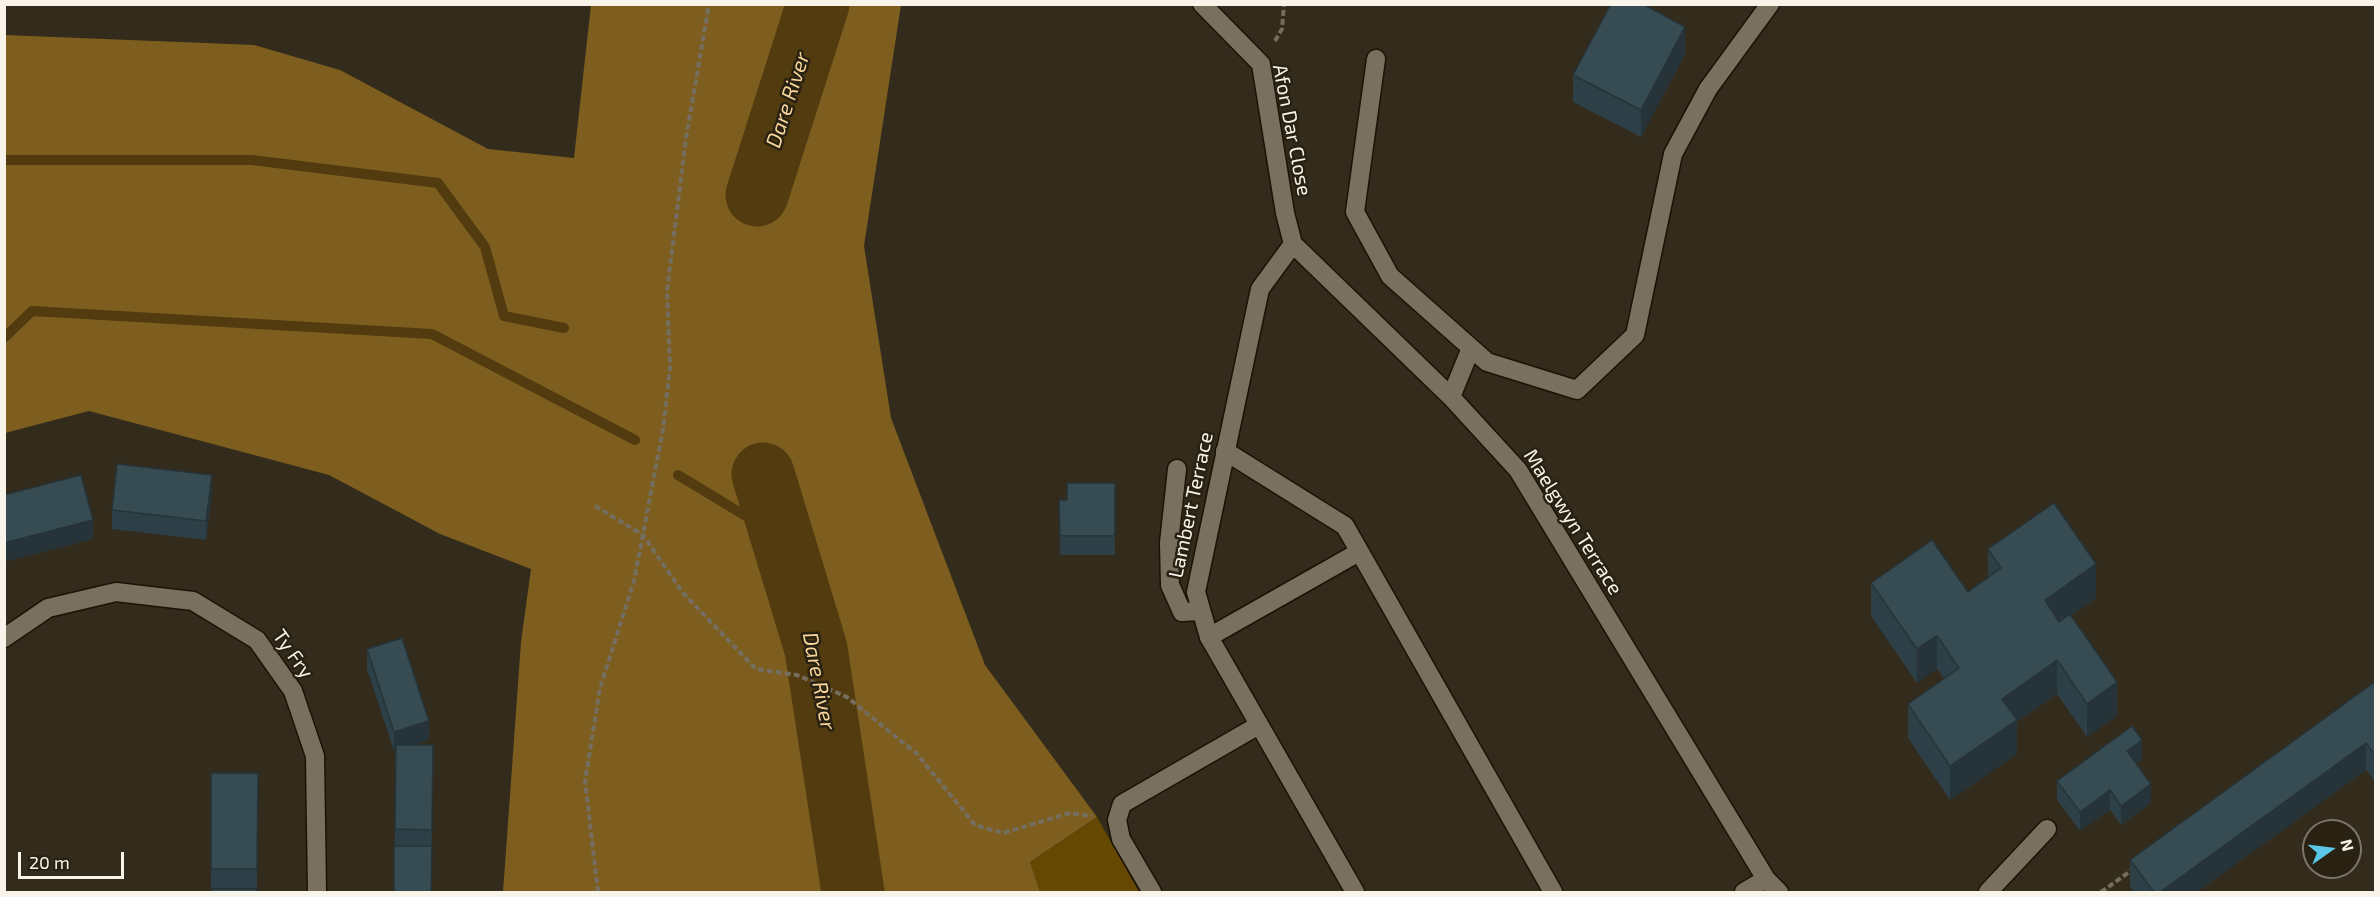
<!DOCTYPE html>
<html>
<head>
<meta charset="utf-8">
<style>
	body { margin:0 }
	#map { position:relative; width:2380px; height:897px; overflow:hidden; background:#332b1b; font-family:"Exo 2",sans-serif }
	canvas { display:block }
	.frame { position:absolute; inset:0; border:6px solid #f9f4ea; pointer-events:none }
	.north { position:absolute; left:2302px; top:819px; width:60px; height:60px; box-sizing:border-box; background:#292112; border:2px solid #7c7568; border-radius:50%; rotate:76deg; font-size:16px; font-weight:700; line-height:24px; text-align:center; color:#f9f4ea }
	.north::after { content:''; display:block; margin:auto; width:21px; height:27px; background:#5bc7e7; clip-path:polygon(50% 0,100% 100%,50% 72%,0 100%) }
	.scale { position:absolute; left:18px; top:852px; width:106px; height:27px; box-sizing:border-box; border:3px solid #f9f4ea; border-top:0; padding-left:8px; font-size:18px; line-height:21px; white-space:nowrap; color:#f9f4ea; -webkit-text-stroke:4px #292112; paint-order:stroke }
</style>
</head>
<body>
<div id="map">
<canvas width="2380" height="897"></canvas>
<div class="frame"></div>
<div class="north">N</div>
<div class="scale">20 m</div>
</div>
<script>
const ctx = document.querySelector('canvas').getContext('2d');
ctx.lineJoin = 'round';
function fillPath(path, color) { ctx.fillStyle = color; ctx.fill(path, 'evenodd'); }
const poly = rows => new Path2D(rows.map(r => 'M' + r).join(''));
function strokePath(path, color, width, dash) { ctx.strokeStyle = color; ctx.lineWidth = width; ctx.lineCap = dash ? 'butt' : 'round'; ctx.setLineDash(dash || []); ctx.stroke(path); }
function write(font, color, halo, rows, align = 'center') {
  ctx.font = font + ' "Exo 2",sans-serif'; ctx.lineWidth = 5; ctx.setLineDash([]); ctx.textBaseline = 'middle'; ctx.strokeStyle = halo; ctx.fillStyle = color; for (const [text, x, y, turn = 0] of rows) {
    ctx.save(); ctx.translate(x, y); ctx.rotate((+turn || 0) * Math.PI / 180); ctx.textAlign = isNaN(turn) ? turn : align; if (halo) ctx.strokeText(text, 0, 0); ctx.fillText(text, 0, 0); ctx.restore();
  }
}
const green = poly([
	[1097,817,1139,892,1040,892,1030,862]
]);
const forest = poly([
	[591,5,901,5,864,246,891,418,985,665,1097,817,1030,862,1040,892,503,892,521,642,531,569,440,534,329,475,89,411,5,433,5,35,254,45,340,70,488,149,574,158]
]);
const stream = poly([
	[4,160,252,160,438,183,485,247,504,316,564,328],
	[4,338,32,311,432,334,635,440],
	[678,475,782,538]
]);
const river = poly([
	[757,195,818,4],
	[763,474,816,649,853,892]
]);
const path = poly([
	[1275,41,1282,29,1284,4],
	[595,506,643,535,683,593,756,669,797,675,847,697,917,754,975,825,1003,833,1070,813,1092,816],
	[598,892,585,781,600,688,634,581,663,430,670,367,667,291,686,138,709,4],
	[2101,892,2132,870]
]);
const service = poly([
	[1708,89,1770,4],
	[1225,451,1345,526,1553,892],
	[1177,469,1169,543,1170,585,1182,612,1201,611],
	[1209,637,1359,552],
	[1152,892,1121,839,1117,820,1122,804,1259,725],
	[1744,892,1766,879],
	[1988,892,2047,829]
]);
const minor = poly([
	[1202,4,1261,64,1285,213,1293,244,1451,397,1518,470,1766,879,1779,892],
	[1376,59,1355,212,1390,276,1487,362,1577,390,1635,335,1673,154,1708,89],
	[1293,244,1260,289,1196,592,1209,637,1355,892],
	[1451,397,1471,348],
	[4,638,48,608,116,592,193,601,257,640,293,691,315,756,317,892]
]);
const wall = poly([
	[1685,54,1641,137,1573,102,1573,75],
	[1115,483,1115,555,1060,555,1059,500,1067,500],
	[212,494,206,540,112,529,112,510],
	[1988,549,2096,598,2071,616,2117,716,2087,737,2057,694,2017,722,2017,754,1950,800,1908,738,1908,704,1944,678,1937,669,1917,683,1871,616,1871,583,1968,592,1988,578],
	[367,649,429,740,413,745,433,745,431,892,394,892,396,750,394,751,367,669],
	[2376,681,2376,783,2366,770,2197,892,2134,892,2130,887,2130,860],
	[2142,760,2136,764,2151,803,2121,825,2110,810,2080,831,2057,800,2057,781],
	[211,773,258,773,257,888,211,888]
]);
const shadedWall = poly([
	[1685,27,1685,54,1641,137,1641,110],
	[212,475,212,494,206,540,206,521],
	[93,520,93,539,4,562,4,543],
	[2096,564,2096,598,2045,634,2045,600],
	[1937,636,1937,669,1917,683,1917,649],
	[2057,660,2057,694,2017,722,2017,754,1950,800,1950,766,2002,699],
	[2117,682,2117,716,2087,737,2087,704],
	[429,721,429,740,394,751,394,732],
	[2142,740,2142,760,2127,770,2127,751],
	[2366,743,2366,770,2197,892,2160,892],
	[2151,784,2151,803,2121,825,2121,806],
	[2110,790,2110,810,2080,831,2080,812]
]);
const building = poly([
	[1611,4,1643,4,1685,27,1641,110,1573,75,1611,4],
	[117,464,212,475,206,521,112,510,117,464],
	[81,475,93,520,4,543,4,495,81,475],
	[1067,483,1115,483,1115,536,1060,536,1059,500,1067,500,1067,483],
	[2054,503,2096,564,2045,600,2059,622,2070,614,2117,682,2087,704,2057,660,2002,699,2017,720,1950,766,1908,704,1959,668,1937,636,1917,649,1871,583,1932,540,1968,592,2001,568,1988,549,2054,503],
	[402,638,429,721,394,732,367,649,402,638],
	[2376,681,2376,756,2366,743,2160,892,2154,892,2130,860,2376,681],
	[2132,726,2142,740,2127,751,2151,784,2121,806,2110,790,2080,812,2057,781,2132,726],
	[396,745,433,745,432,830,395,829,396,745],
	[211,773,258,773,257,869,211,869,211,773],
	[394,846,432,846,431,892,394,892,394,846],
	[211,889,257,889,257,892,211,892,211,889]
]);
const streetNames = [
	["Afon Dar Close",1292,130,79],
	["Lambert Terrace",1191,505,-78],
	["Maelgwyn Terrace",1573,522,58],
	["Ty Fry",293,654,55]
];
const waterNames = [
	["Dare River",788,100,-72],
	["Dare River",819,681,79]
];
fillPath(green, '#654802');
fillPath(forest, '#7d5e1f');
strokePath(stream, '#513b0f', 10);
strokePath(river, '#513b0f', 63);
strokePath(service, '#1b1305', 21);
strokePath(minor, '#1b1305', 21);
strokePath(path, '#756e5f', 4, [6, 3]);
strokePath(service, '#7a705f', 18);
strokePath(minor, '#7a705f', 18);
fillPath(wall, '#2e4047');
fillPath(shadedWall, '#263439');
fillPath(building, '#364b52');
strokePath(building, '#263439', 1.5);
write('20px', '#f9f4ea', '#292112', streetNames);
write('italic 21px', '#f8d69b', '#292112', waterNames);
</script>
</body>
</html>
